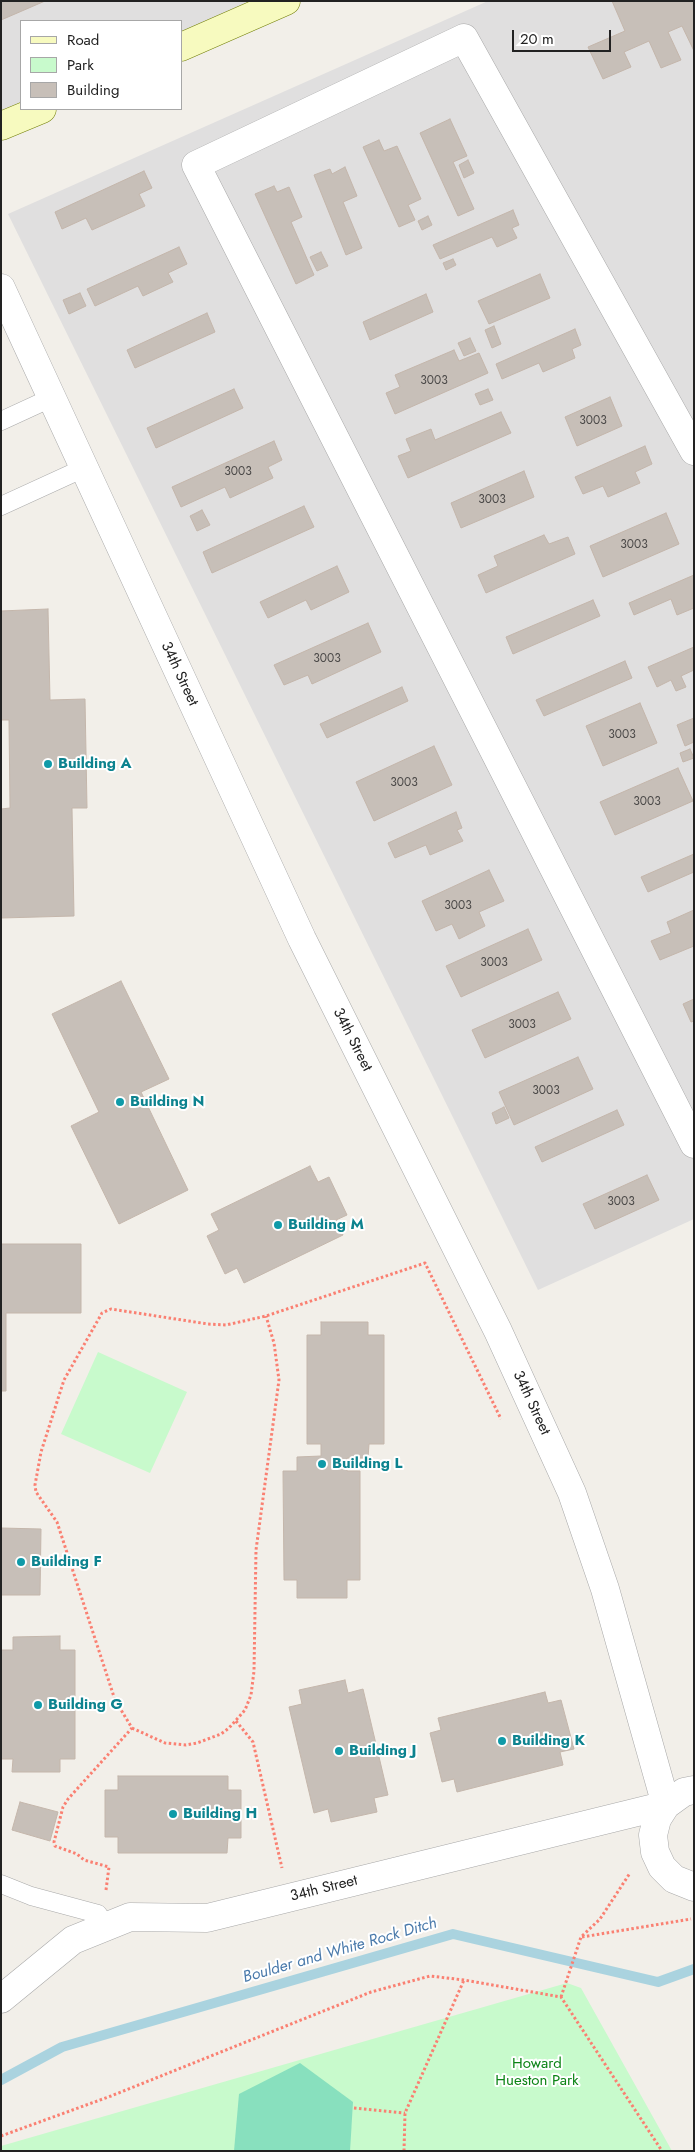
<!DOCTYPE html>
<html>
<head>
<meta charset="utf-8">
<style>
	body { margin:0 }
	#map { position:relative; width:695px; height:2152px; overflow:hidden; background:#f2efe9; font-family:Jost,sans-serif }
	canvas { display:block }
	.frame { position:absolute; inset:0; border:2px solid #222; pointer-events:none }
	.legend { position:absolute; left:20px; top:20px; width:162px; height:90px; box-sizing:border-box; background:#fff; border:1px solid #a7a7a7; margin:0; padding:6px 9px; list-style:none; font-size:15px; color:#222 }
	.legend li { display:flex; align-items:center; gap:10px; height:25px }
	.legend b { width:25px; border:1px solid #a7a7a7 }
	.scale { position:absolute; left:512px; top:30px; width:99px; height:22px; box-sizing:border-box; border:2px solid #222; border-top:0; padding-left:6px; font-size:15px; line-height:18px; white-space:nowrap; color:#222; -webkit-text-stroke:4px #fff; paint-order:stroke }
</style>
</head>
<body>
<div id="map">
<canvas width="695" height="2152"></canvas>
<div class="frame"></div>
<ul class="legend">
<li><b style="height:6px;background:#f7fabf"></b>Road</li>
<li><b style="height:14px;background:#c8facc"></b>Park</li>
<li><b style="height:14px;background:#c7bfb8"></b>Building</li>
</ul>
<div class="scale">20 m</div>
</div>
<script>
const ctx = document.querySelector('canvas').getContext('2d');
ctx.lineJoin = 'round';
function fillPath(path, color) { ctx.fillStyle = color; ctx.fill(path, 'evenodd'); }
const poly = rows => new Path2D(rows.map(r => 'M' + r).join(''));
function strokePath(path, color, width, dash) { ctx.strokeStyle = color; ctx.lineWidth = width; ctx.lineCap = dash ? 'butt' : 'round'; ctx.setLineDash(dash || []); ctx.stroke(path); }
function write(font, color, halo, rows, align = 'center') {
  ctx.font = font + ' Jost,sans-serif'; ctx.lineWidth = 4; ctx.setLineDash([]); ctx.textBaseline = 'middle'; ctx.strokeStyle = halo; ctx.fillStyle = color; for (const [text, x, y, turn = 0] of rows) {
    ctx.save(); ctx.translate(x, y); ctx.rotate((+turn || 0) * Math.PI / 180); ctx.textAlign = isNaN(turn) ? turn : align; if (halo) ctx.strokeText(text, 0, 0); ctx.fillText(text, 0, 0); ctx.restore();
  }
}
const residential = poly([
	[1,1,280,1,181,46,181,21,21,21,21,109,1,128],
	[488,1,694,1,694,1219,538,1290,8,214]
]);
const park = poly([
	[98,1352,187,1392,150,1473,61,1434],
	[567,1983,581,1988,672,2151,1,2151,1,2146]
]);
const pitch = poly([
	[300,2063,353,2102,350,2151,234,2151,239,2094]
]);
const stream = poly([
	[1,2080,62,2047,453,1934,658,1982,694,1969]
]);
const building = poly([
	[1,1,45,1,1,20,1,1],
	[612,1,694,1,694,51,682,26,668,32,681,60,661,68,649,41,624,52,631,67,603,79,588,47,625,31,612,1],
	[450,119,467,156,453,162,474,209,458,216,420,133,450,119],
	[379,140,384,151,397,146,421,199,408,205,415,220,399,227,363,147,379,140],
	[468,160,474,173,464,178,459,165,468,160],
	[345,167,357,196,343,202,362,248,346,255,314,175,330,169,332,174,345,167],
	[144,171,152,188,139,194,145,206,92,230,86,218,62,229,55,212,144,171],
	[274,186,277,192,289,187,302,217,291,222,314,275,296,284,255,194,274,186],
	[513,210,519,225,512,228,517,238,497,247,492,237,440,259,433,245,513,210],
	[428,216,432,225,422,230,418,221,428,216],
	[179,247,187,264,168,273,173,282,143,296,138,286,95,306,87,289,179,247],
	[321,252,328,266,317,271,310,257,321,252],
	[453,259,456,265,446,270,443,263,453,259],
	[540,274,550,298,489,324,478,301,540,274],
	[80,293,86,306,69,314,63,300,80,293],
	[426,294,433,312,370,340,363,322,426,294],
	[207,313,215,332,135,368,127,350,207,313],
	[494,326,501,344,492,348,485,330,494,326],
	[575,329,581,345,572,349,575,358,543,372,539,363,502,379,496,364,575,329],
	[470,338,476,351,464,356,458,343,470,338],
	[454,350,459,361,479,353,488,373,395,414,386,393,400,387,395,375,454,350],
	[234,389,243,408,156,448,147,428,234,389],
	[488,389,493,400,480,405,475,394,488,389],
	[610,397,622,426,577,446,565,417,610,397],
	[501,412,511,433,408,478,398,456,411,451,406,439,431,429,435,440,501,412],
	[274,441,282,460,268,467,273,478,230,498,225,487,181,507,172,487,274,441],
	[645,446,652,464,635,472,640,483,608,497,603,486,583,494,575,477,645,446],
	[524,471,534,497,461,528,451,503,524,471],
	[304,506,314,527,212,573,203,552,304,506],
	[202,510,210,525,197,531,190,516,202,510],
	[666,513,679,544,603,577,590,546,666,513],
	[544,535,549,544,568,537,575,554,486,593,478,575,498,566,494,556,544,535],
	[337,566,349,592,311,610,306,600,268,618,260,602,337,566],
	[694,575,694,608,677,615,671,599,634,615,629,603,694,575],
	[593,600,600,616,513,654,506,637,593,600],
	[48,609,50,700,85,699,87,808,72,808,74,916,1,918,1,809,10,808,9,720,1,720,1,611,48,609],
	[368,623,381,652,312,684,308,675,284,685,274,665,368,623],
	[694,647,694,670,681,676,686,687,676,691,671,680,657,687,648,667,694,647],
	[625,661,632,678,544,716,536,700,625,661],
	[402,687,408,701,327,738,320,724,402,687],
	[640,703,657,743,603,766,586,726,640,703],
	[694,718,694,742,685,746,677,725,694,718],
	[434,746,452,785,374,821,356,782,434,746],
	[690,749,694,758,683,762,680,753,690,749],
	[678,768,693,801,615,835,600,802,678,768],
	[456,812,462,828,457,830,463,841,430,855,426,845,395,858,388,843,456,812],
	[694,854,694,872,648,892,641,877,694,854],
	[489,870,504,901,479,912,485,926,459,939,452,924,436,931,422,901,489,870],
	[694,910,694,946,660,960,651,941,671,933,667,922,694,910],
	[528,929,542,960,461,997,446,966,528,929],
	[121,981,169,1079,141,1092,188,1190,119,1224,71,1126,99,1112,52,1014,121,981],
	[558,992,571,1019,485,1058,472,1030,558,992],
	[694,999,694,1021,691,1022,683,1004,694,999],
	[578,1057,593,1089,514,1125,499,1092,578,1057],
	[504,1107,509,1118,496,1124,492,1113,504,1107],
	[617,1110,624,1125,542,1162,535,1147,617,1110],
	[310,1166,318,1182,329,1177,347,1215,336,1220,343,1235,244,1283,237,1268,225,1274,207,1236,219,1230,211,1214,310,1166],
	[647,1175,659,1200,595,1229,583,1204,647,1175],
	[1,1244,81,1244,81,1313,6,1313,6,1391,1,1391,1,1244],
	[321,1322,368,1322,368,1335,384,1335,384,1444,369,1444,368,1458,347,1458,347,1471,360,1471,360,1580,347,1580,347,1598,297,1598,297,1580,284,1580,283,1471,297,1471,297,1457,321,1456,321,1444,307,1444,307,1335,321,1335,321,1322],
	[1,1528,41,1529,40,1595,1,1595,1,1528],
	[60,1636,60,1650,75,1650,75,1759,60,1759,60,1772,12,1772,13,1759,1,1759,1,1650,13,1650,13,1637,60,1636],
	[345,1680,348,1693,363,1689,388,1795,374,1798,377,1812,331,1822,328,1809,314,1813,289,1707,302,1704,299,1690,345,1680],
	[545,1692,548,1703,561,1700,574,1749,560,1752,563,1765,457,1792,454,1779,442,1782,430,1733,441,1730,438,1718,545,1692],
	[118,1776,228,1776,228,1790,241,1790,241,1838,228,1838,227,1853,118,1853,118,1837,105,1837,105,1790,118,1790,118,1776],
	[20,1802,58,1812,50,1841,12,1830,20,1802]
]);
const path = poly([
	[236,1721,253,1742,282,1868],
	[132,1728,165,1743,186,1745,197,1743,221,1734,229,1728,245,1710,251,1695,254,1671,256,1550,279,1380,274,1343,266,1316],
	[106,1890,109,1867,84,1860,77,1854,55,1846,54,1842,63,1807,68,1799,132,1728,115,1700,57,1522,36,1492,35,1485,41,1452,64,1380,102,1313,111,1309,208,1324,226,1325,266,1316,425,1263,501,1419],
	[582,1937,691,1919],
	[561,1997,581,1937,600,1919,630,1873],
	[354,2108,405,2113],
	[1,2136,111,2096,371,1992,430,1976,464,1980,561,1997,662,2151],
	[404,2151,405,2113,464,1980]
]);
const lane = poly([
	[1,421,51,398],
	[1,506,84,468],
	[1,1884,31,1896,98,1914,106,1926]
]);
const street = poly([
	[1,288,302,939,498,1331,572,1493,605,1589,666,1805,207,1918,130,1917,73,1940,1,1999],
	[694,451,464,38,196,165,694,1144],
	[694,1790,684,1792,666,1805,657,1819,653,1835,655,1852,662,1867,674,1879,694,1887]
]);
const secondary = poly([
	[181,47,286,1],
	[1,126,42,109]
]);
const markers = [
	[48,764,5,"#0f9aa8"],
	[120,1102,5,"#0f9aa8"],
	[278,1225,5,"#0f9aa8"],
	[322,1464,5,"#0f9aa8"],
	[21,1562,5,"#0f9aa8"],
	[38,1705,5,"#0f9aa8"],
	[502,1741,5,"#0f9aa8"],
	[339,1751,5,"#0f9aa8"],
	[173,1814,5,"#0f9aa8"]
];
const numberNames = [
	["3003",434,381],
	["3003",593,421],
	["3003",238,472],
	["3003",492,500],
	["3003",634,545],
	["3003",327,659],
	["3003",622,735],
	["3003",404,783],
	["3003",647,802],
	["3003",458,906],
	["3003",494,963],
	["3003",522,1025],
	["3003",546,1091],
	["3003",621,1202]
];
const streetNames = [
	["34th Street",179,674,65],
	["34th Street",352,1040,63],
	["34th Street",531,1403,65],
	["34th Street",324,1889,-14]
];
const cultureNames = [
	["Building A",58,764],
	["Building N",130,1102],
	["Building M",288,1225],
	["Building L",332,1464],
	["Building F",31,1562],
	["Building G",48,1705],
	["Building K",512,1741],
	["Building J",349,1751],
	["Building H",183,1814]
];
const parkNames = [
	["Howard",537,2064],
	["Hueston Park",537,2081]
];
const waterNames = [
	["Boulder and White Rock Ditch",340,1951,-16]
];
fillPath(residential, '#e0dfdf');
fillPath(park, '#c8facc');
fillPath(pitch, '#88e0be');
strokePath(stream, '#aad3df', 10);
fillPath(building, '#c7bfb8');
strokePath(building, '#c4b6ab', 1);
strokePath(lane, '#a9a9a9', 19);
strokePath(street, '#a9a9a9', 29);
strokePath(secondary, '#707d05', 29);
strokePath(path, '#fa8072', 3, [2.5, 2.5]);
strokePath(lane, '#fff', 18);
strokePath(street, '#fff', 28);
strokePath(secondary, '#f7fabf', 28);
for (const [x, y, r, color] of markers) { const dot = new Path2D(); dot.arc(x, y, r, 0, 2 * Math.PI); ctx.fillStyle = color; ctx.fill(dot); strokePath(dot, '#fff', 2); }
write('12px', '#4b4948', null, numberNames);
write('15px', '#222', '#fff', streetNames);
write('bold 15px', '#0d838f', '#fff', cultureNames, 'left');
write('15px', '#0c8416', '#fff', parkNames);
write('italic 16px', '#4a7aab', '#fff', waterNames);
</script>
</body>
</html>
